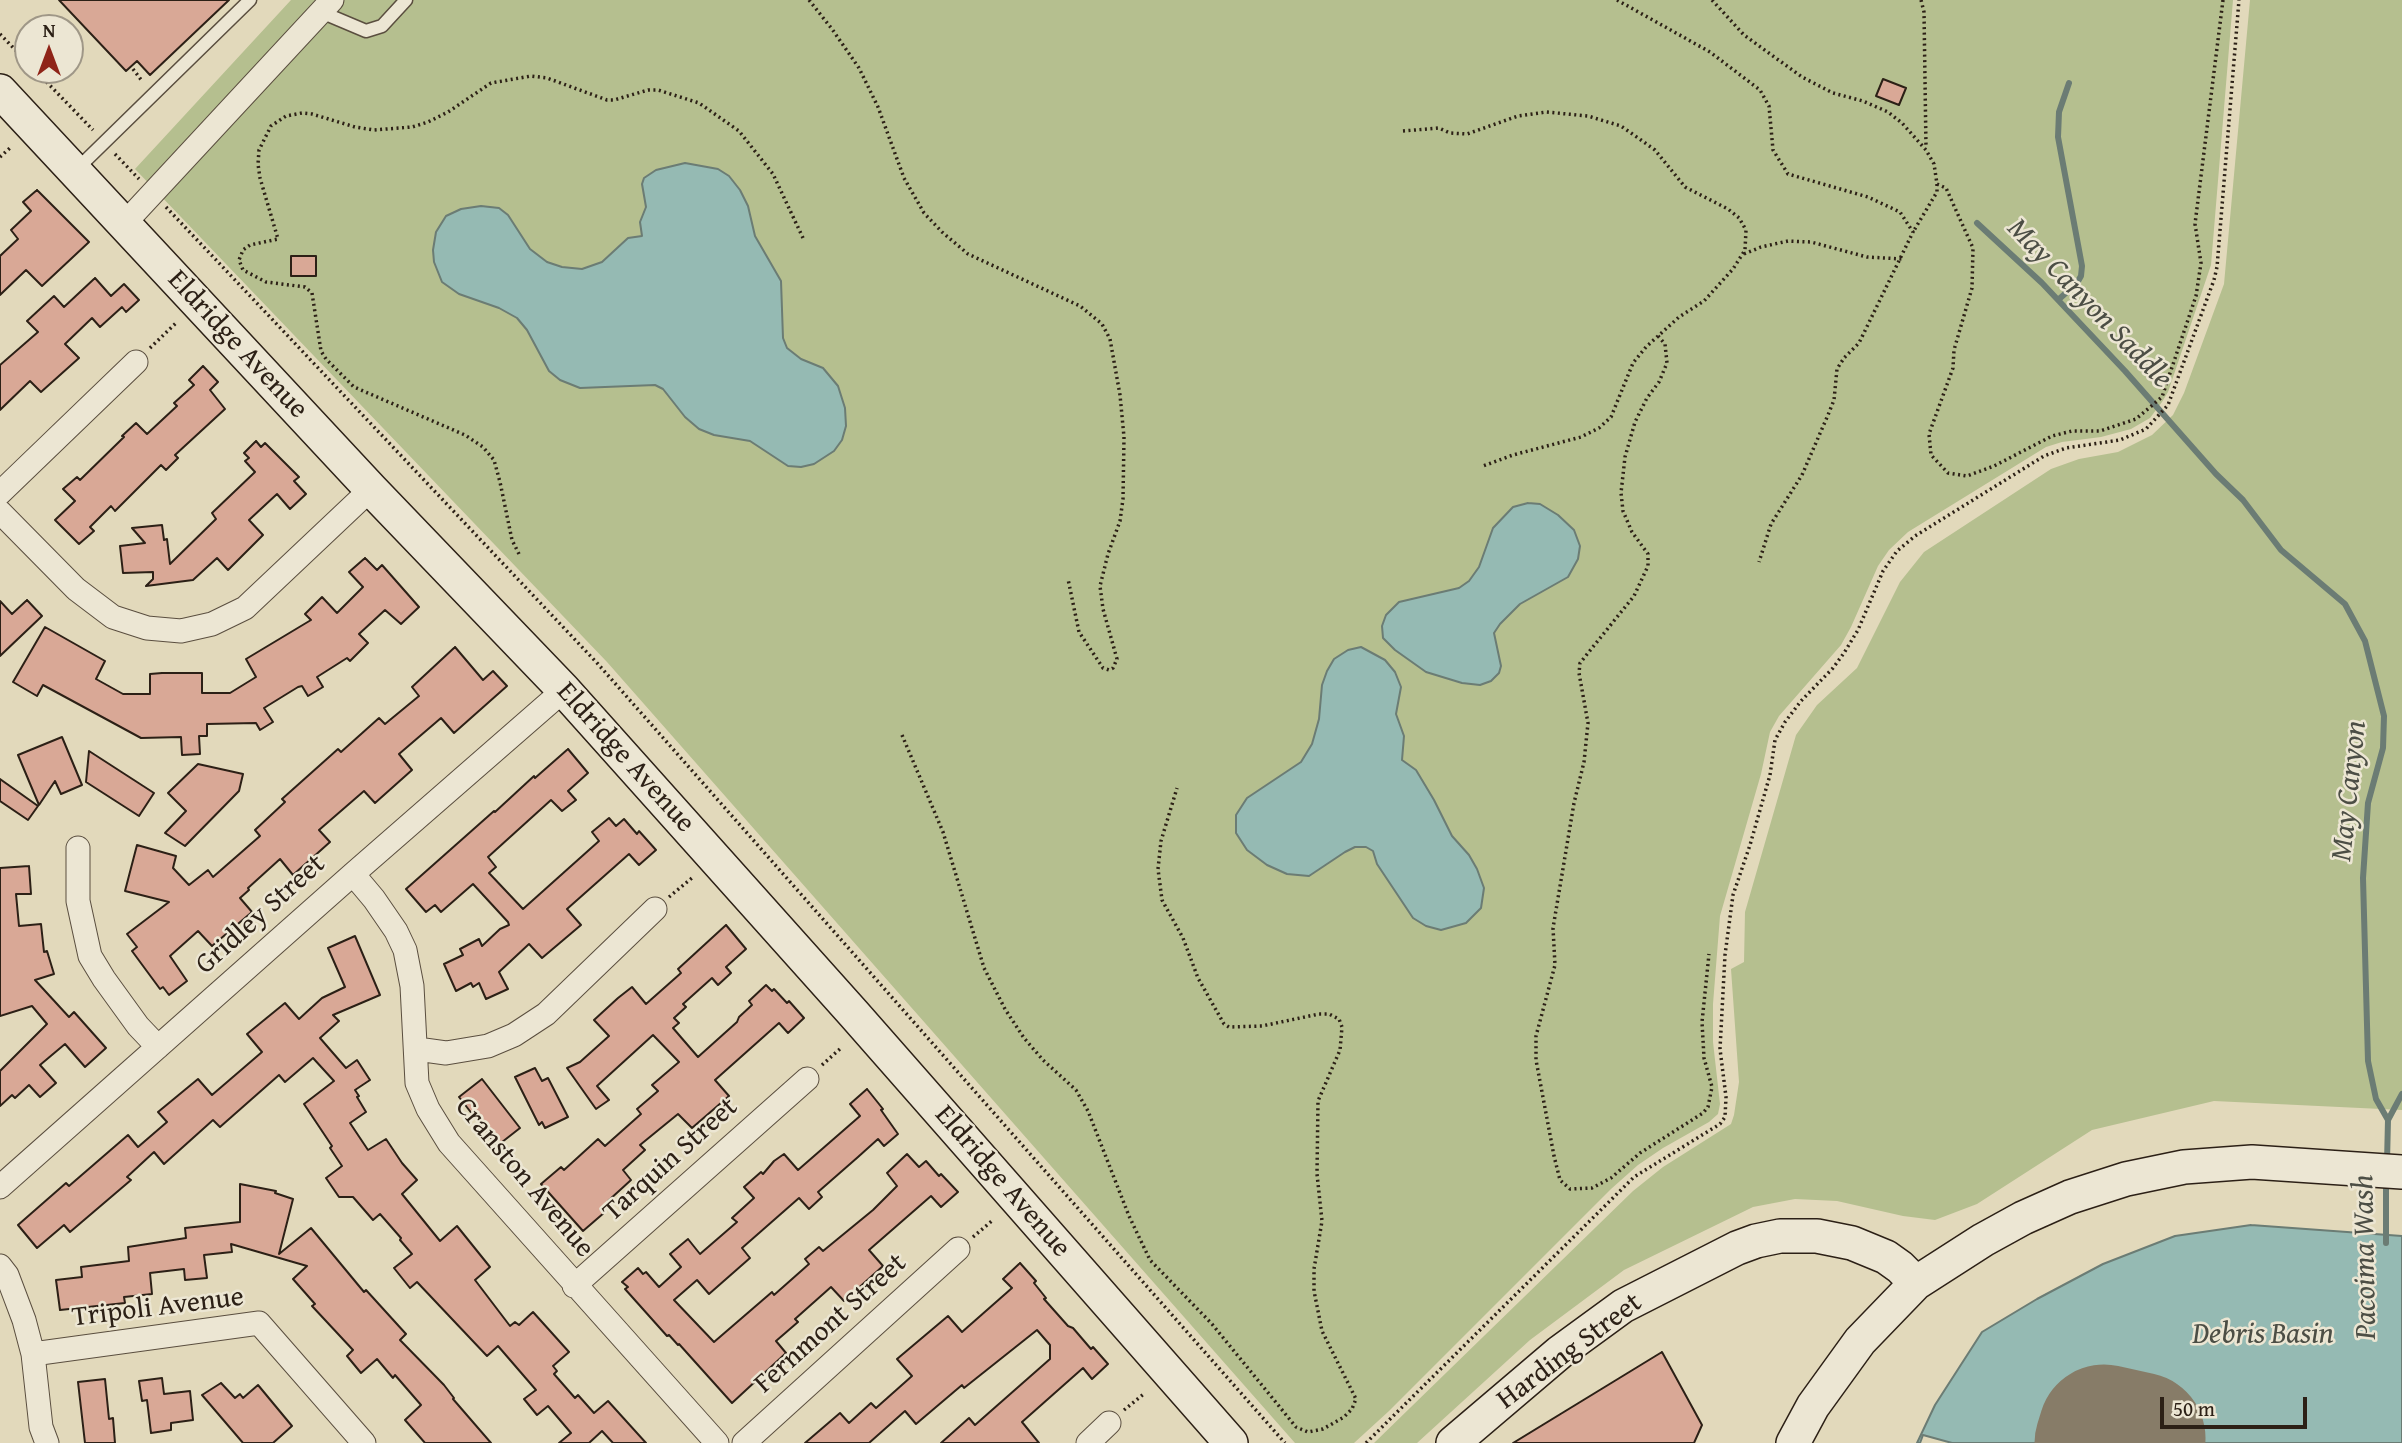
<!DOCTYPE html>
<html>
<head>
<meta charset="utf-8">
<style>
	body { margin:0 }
	#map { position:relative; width:2402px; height:1443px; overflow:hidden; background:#e2d9bb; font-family:"Gentium Book Plus",serif }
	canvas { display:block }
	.north { position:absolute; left:14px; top:14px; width:70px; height:70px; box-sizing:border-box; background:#ece6d3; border:2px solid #9f9787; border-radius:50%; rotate:0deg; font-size:19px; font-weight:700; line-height:28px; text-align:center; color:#2c2016 }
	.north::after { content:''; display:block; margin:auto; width:24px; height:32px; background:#8f2418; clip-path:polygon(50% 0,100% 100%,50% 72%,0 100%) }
	.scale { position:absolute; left:2160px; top:1397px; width:147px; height:32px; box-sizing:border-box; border:4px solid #2c2016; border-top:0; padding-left:9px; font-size:21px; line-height:24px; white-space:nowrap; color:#2c2016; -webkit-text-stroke:5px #ece6d3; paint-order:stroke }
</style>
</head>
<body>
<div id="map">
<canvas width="2402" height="1443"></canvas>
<div class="north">N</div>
<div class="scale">50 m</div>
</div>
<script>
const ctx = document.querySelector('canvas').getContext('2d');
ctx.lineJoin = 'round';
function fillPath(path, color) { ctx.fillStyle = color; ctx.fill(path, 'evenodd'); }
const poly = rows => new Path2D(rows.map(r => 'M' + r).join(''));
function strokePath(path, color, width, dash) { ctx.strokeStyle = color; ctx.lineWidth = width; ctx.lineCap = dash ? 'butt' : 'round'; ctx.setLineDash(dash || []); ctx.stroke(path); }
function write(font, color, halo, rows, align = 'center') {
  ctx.font = font + ' "Gentium Book Plus",serif'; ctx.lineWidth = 5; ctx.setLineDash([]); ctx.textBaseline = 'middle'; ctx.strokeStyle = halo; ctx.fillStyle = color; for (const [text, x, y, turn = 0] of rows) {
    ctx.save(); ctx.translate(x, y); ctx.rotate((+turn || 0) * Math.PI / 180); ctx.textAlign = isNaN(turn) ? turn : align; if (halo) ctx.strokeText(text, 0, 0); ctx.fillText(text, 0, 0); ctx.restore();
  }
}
const green = poly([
	[291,0,2233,0,2211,265,2168,392,2162,402,2150,418,2131,429,2101,437,2062,442,2046,447,1908,532,1889,550,1878,566,1851,627,1841,645,1779,716,1770,732,1761,774,1720,916,1713,1004,1713,1042,1720,1104,1718,1114,1709,1122,1663,1148,1638,1165,1611,1189,1389,1411,1354,1443,1295,1443,607,662,135,169],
	[2250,0,2402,0,2402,1110,2214,1101,2092,1130,1977,1204,1935,1220,1903,1216,1837,1201,1795,1199,1753,1207,1624,1270,1530,1340,1417,1443,1374,1443,1633,1191,1663,1167,1731,1124,1734,1115,1739,1082,1731,969,1744,962,1745,912,1796,735,1817,705,1857,668,1900,582,1924,552,2051,469,2079,459,2118,452,2152,435,2173,415,2184,393,2224,284],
	[2091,1410,2170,1432,2166,1443,2080,1443]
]);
const water = poly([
	[685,163,718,169,729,176,740,190,748,206,755,236,781,281,783,338,787,348,801,359,823,368,838,386,845,408,846,426,842,440,834,451,814,464,801,467,788,466,750,441,714,435,699,429,685,417,663,389,655,385,580,388,560,380,549,371,527,330,517,318,499,308,459,294,442,282,434,262,433,250,436,232,446,216,461,209,481,206,499,208,508,215,530,249,547,262,562,267,582,269,602,262,628,238,642,236,640,222,646,207,642,184,644,178,656,170,685,163],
	[1528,503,1540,504,1558,515,1574,530,1580,546,1578,559,1568,577,1520,604,1500,624,1494,633,1501,666,1499,673,1491,681,1480,685,1462,683,1426,672,1395,650,1383,638,1382,626,1386,615,1399,602,1459,588,1469,581,1479,567,1493,528,1513,507,1528,503],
	[1361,647,1385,660,1395,672,1401,687,1396,714,1404,736,1402,760,1416,770,1434,800,1452,836,1469,855,1477,869,1484,888,1481,908,1466,923,1441,930,1426,926,1413,918,1377,864,1373,851,1366,847,1355,847,1345,852,1309,876,1287,874,1267,865,1247,850,1236,833,1236,815,1247,798,1301,762,1312,744,1319,719,1322,685,1327,671,1334,659,1348,650,1361,647],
	[2251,1225,2402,1236,2402,1443,2166,1443,2170,1432,2091,1410,2080,1443,1952,1443,1923,1435,1920,1443,1917,1443,1935,1405,1982,1332,2037,1299,2103,1264,2175,1236,2251,1225]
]);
const stream = poly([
	[1977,223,2042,283,2125,371,2216,474,2243,500,2281,550,2345,604,2365,641,2384,716,2383,748,2368,803,2363,878,2368,1061,2376,1099,2388,1120],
	[2058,300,2077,283,2081,276,2082,266,2058,137,2059,112,2069,83],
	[2387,1162,2388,1120,2402,1094],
	[2386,1243,2386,1180]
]);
const runway = poly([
	[2100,1443,2104,1430,2140,1438,2139,1443]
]);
const building = poly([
	[59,0,229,0,150,75,137,61,126,71,59,0],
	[1883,79,1906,88,1899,105,1876,96,1883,79],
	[37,190,89,242,42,286,26,270,0,295,0,256,18,239,11,230,31,211,23,202,37,190],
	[291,256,316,256,316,276,291,276,291,256],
	[95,278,111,296,124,284,139,300,126,312,122,307,100,327,92,318,65,344,79,358,41,392,30,381,0,410,0,365,38,332,27,321,54,296,64,307,95,278],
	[203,366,218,382,210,390,225,409,175,455,178,458,166,470,161,465,115,511,111,506,90,527,94,531,79,544,55,520,75,501,63,489,77,477,80,480,124,437,122,436,136,423,147,434,177,406,174,403,194,385,189,380,203,366],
	[256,441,261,447,265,443,299,477,294,481,306,494,290,509,277,494,249,520,263,535,228,570,217,558,193,580,146,586,153,579,153,572,123,573,120,546,145,543,132,528,162,525,164,540,167,539,170,564,216,519,212,513,255,472,245,461,249,458,244,453,256,441],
	[365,558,377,570,382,565,419,607,401,624,385,610,359,634,368,643,350,661,347,658,317,677,323,687,308,696,302,686,298,687,264,708,273,722,260,730,256,723,207,724,207,736,199,736,200,754,182,755,181,737,141,738,43,685,37,696,13,682,45,627,105,661,96,679,123,694,150,694,150,674,162,673,202,673,202,693,230,693,256,677,246,659,311,620,305,614,322,597,337,613,363,587,349,572,365,558],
	[27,600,42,616,0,656,0,601,12,614,27,600],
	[455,647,483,680,493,671,507,686,454,733,441,718,399,754,412,770,375,803,364,791,319,830,330,842,293,875,280,859,248,888,249,890,240,898,252,912,212,946,198,931,170,956,187,981,169,995,163,987,160,989,132,951,137,947,127,934,169,902,125,891,137,845,176,856,173,868,189,885,208,870,213,877,260,836,255,830,285,802,282,799,338,749,341,752,379,718,385,724,419,696,412,687,455,647],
	[62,737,82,785,61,794,55,781,39,805,18,755,62,737],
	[568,749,588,773,568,791,576,800,562,811,551,800,488,857,496,867,489,873,523,909,599,841,592,832,609,818,616,826,624,819,637,834,639,831,656,850,639,865,629,854,567,909,581,925,542,958,529,944,499,972,508,989,486,999,479,983,473,987,471,983,456,991,444,964,463,955,460,949,479,939,482,946,500,929,509,925,508,922,473,884,441,912,435,905,426,912,406,889,494,811,495,812,534,776,535,778,568,749],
	[89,751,154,793,139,816,86,782,89,751],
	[198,764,243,774,239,791,185,846,165,833,186,811,168,793,198,764],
	[0,779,38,806,28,820,0,801,0,779],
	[29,866,31,894,16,894,19,926,41,924,44,952,47,951,54,974,35,980,69,1017,74,1012,106,1048,85,1067,65,1044,40,1065,56,1083,40,1097,29,1085,15,1098,12,1095,0,1106,0,1071,47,1024,32,1006,0,1016,0,868,29,866],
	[726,925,746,949,726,967,731,973,718,985,712,978,683,1004,686,1007,674,1018,679,1023,673,1028,698,1057,737,1022,739,1017,752,1005,749,1001,766,985,772,991,774,989,787,1003,789,1001,804,1018,788,1033,779,1023,715,1080,729,1096,692,1128,678,1114,640,1145,645,1150,623,1170,631,1180,608,1201,610,1203,602,1209,605,1212,583,1231,541,1184,561,1167,564,1170,598,1139,605,1146,641,1114,637,1109,658,1091,652,1085,679,1062,653,1035,597,1086,609,1100,596,1109,567,1068,580,1062,609,1036,594,1020,618,998,632,987,646,1004,681,973,678,969,726,925],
	[355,936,380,995,333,1015,339,1021,320,1038,346,1068,357,1060,370,1080,355,1090,359,1096,357,1097,366,1112,350,1123,368,1150,386,1139,402,1163,417,1180,402,1194,440,1241,457,1226,490,1267,475,1280,510,1326,515,1322,519,1325,533,1312,569,1352,553,1366,557,1371,554,1374,575,1398,578,1395,594,1413,608,1401,646,1443,613,1443,602,1431,589,1443,559,1443,571,1433,548,1406,537,1415,524,1399,536,1390,498,1346,487,1356,417,1282,410,1288,394,1268,412,1254,400,1240,401,1238,380,1214,373,1220,353,1197,339,1197,326,1178,342,1166,330,1148,332,1146,304,1104,334,1081,313,1058,285,1082,279,1075,220,1127,213,1120,164,1164,154,1152,127,1177,131,1180,70,1232,64,1225,37,1248,18,1225,66,1183,69,1186,128,1135,138,1147,167,1122,158,1112,198,1079,212,1095,262,1052,247,1034,285,1003,299,1019,322,998,345,987,328,948,355,936],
	[535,1068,542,1081,548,1078,568,1117,545,1128,542,1122,539,1125,515,1077,535,1068],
	[482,1079,520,1128,497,1146,459,1097,482,1079],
	[867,1089,883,1109,881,1110,898,1134,884,1146,878,1139,858,1157,818,1192,822,1197,809,1209,799,1198,742,1248,750,1258,709,1294,697,1280,674,1300,714,1342,772,1292,774,1295,809,1264,805,1259,819,1247,823,1251,873,1210,897,1186,887,1173,907,1154,919,1167,926,1161,939,1176,941,1174,958,1192,941,1207,931,1196,869,1250,883,1266,844,1301,831,1287,795,1319,798,1322,776,1341,786,1353,732,1403,679,1344,678,1345,669,1335,667,1336,625,1289,628,1287,622,1282,638,1268,643,1274,646,1272,659,1287,681,1267,670,1254,688,1239,700,1254,737,1222,732,1218,754,1198,744,1187,761,1172,763,1174,774,1161,784,1154,798,1170,860,1116,850,1104,867,1089],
	[240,1184,276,1191,275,1193,293,1199,279,1254,311,1228,364,1292,366,1290,406,1334,400,1340,444,1385,454,1398,453,1399,491,1443,425,1443,405,1420,421,1405,395,1375,393,1378,377,1359,361,1373,347,1356,353,1350,312,1306,315,1304,293,1279,307,1266,231,1244,232,1252,204,1255,207,1278,185,1280,184,1269,150,1273,152,1294,124,1297,125,1303,60,1310,56,1280,82,1277,81,1267,129,1261,128,1247,186,1238,185,1228,240,1222,240,1184],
	[1020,1263,1036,1281,1034,1283,1046,1298,1044,1299,1068,1326,1073,1328,1091,1349,1093,1347,1108,1364,1092,1379,1083,1368,1022,1422,1039,1443,941,1443,969,1418,975,1425,1050,1359,1050,1345,1037,1330,964,1388,962,1385,916,1424,905,1411,869,1443,805,1443,840,1413,849,1423,871,1403,876,1408,912,1376,897,1359,948,1316,962,1332,1012,1288,1003,1279,1020,1263],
	[1662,1352,1702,1425,1694,1443,1513,1443,1662,1352],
	[162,1378,164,1394,190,1391,193,1420,171,1423,171,1430,151,1433,147,1400,142,1401,139,1381,162,1378],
	[105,1379,109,1419,113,1418,115,1443,85,1443,78,1382,105,1379],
	[221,1383,235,1398,240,1394,243,1398,258,1385,292,1426,273,1443,243,1443,202,1395,221,1383]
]);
const path = poly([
	[809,0,832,29,859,68,878,107,904,178,924,213,942,232,968,254,1080,306,1102,324,1110,339,1120,395,1124,437,1123,499,1120,521,1108,554,1100,586,1103,609,1117,659,1113,668,1109,670,1103,668,1079,632,1068,579],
	[1617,0,1710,52,1760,90,1769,106,1773,150,1788,174,1868,197,1900,212,1913,232,1859,343,1844,358,1837,369,1834,400,1828,415,1802,475,1771,524,1759,562],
	[1712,0,1744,35,1802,77,1833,93,1863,101,1888,112,1902,123,1926,150,1934,164,1937,184,1937,192,1913,232],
	[1921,0,1924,12,1926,148],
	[0,34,28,63],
	[133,69,142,81],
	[35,70,93,130],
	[1403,131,1439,128,1450,133,1467,134,1518,116,1546,112,1588,116,1621,126,1641,140,1655,150,1685,187,1728,209,1739,218,1746,230,1745,250,1733,269,1704,301,1679,317,1646,347,1633,363,1611,417,1599,428,1581,437,1513,455,1483,466],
	[115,154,139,179],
	[0,157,10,148],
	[1937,184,1946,188,1973,248,1972,288,1954,350,1953,368,1929,434,1931,455,1948,473,1967,476,1994,466,2052,436,2072,431,2100,431,2136,419,2162,397,2196,296,2201,263,2195,224,2223,0],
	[166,207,598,664,1285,1443],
	[1744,254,1761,247,1788,241,1811,242,1867,257,1902,259],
	[1658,336,1665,344,1667,363,1659,382,1647,398,1635,422,1625,457,1621,493,1623,511,1632,532,1648,554,1648,566,1634,596,1580,663,1579,673,1588,723,1584,762,1574,803,1553,928,1555,965,1536,1036,1536,1060,1554,1156,1560,1180,1570,1189,1592,1188,1611,1178,1640,1153,1703,1113,1708,1107,1712,1087,1704,1058,1702,1022,1709,954],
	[150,348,176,323],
	[519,554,512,540,500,482,494,460,483,447,465,435,354,387,326,359,321,351,312,293,305,287,266,282,243,270,239,260,243,250,250,245,278,239,260,178,258,164,259,150,271,126,286,116,302,113,312,114,355,127,374,130,412,127,428,122,448,112,491,83,531,76,547,78,607,100,614,100,648,90,658,90,699,103,739,131,773,174,803,238],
	[902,735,943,832,984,968,1005,1009,1024,1038,1043,1060,1076,1090,1088,1111,1129,1216,1150,1260,1212,1324,1296,1427,1308,1432,1323,1429,1344,1417,1352,1409,1356,1399,1322,1331,1314,1291,1314,1269,1322,1221,1317,1174,1318,1101,1340,1050,1342,1027,1339,1019,1329,1014,1319,1014,1262,1026,1229,1027,1224,1024,1198,978,1183,938,1162,900,1158,869,1161,841,1177,788],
	[669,897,692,878],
	[822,1065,841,1048],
	[973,1237,993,1220],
	[1124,1410,1145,1393],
	[1366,1443,1634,1177,1720,1124,1725,1117,1726,1097,1720,1049,1725,955,1733,895,1750,845,1770,775,1775,740,1785,722,1801,701,1833,668,1844,653,1858,630,1883,571,1897,551,1915,536,2044,456,2066,448,2120,440,2146,429,2168,405,2214,280,2217,267,2239,0]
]);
const lane = poly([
	[321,12,366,31,382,26,406,0],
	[75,171,250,0]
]);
const street = poly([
	[124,224,332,0],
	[0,493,136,362],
	[0,512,76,589,113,617,147,628,181,631,212,624,245,608,371,489],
	[78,848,78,901,90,956,104,979,138,1026,158,1047],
	[353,874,374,899,396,931,405,950,412,986,417,1083,428,1109,449,1143,717,1443],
	[417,1049,446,1053,488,1046,514,1035,546,1014,655,909],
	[0,1187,353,874,564,690],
	[0,1266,7,1275,24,1320,33,1354,41,1427,47,1443],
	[574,1286,807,1079],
	[33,1354,259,1323,364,1443],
	[744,1443,958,1249],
	[1088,1443,1109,1423]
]);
const secondary = poly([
	[0,91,371,489,564,690,854,1014,1231,1443],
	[1453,1443,1560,1352,1623,1306,1737,1248,1756,1241,1780,1236,1817,1236,1852,1243,1886,1257,1900,1267,1916,1283],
	[1793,1443,1813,1406,1860,1341,1916,1283,1983,1240,2023,1218,2070,1197,2126,1179,2184,1167,2252,1162,2402,1172]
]);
const streetNames = [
	["Eldridge Avenue",237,345,47],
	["Eldridge Avenue",625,758,48],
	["Gridley Street",261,915,-42],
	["Tarquin Street",671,1160,-42],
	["Cranston Avenue",524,1178,50],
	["Eldridge Avenue",1002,1182,49],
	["Tripoli Avenue",158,1308,-7],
	["Fernmont Street",831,1324,-42],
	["Harding Street",1570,1352,-37]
];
const waterNames = [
	["May Canyon Saddle",2089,304,46],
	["May Canyon",2350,791,-84],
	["Pacoima Wash",2366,1257,-91],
	["Debris Basin",2263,1335]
];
fillPath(green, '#b5bf8f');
fillPath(water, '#95bab3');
strokePath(water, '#6b7c74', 2);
strokePath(stream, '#6b7c74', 6);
strokePath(runway, '#877c68', 131);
fillPath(building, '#d9a896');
strokePath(building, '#2c2016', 2);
strokePath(lane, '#5a4e3f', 15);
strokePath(street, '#5a4e3f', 25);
strokePath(secondary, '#2c2016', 36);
strokePath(path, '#2c2016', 3.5, [2, 3.5]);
strokePath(lane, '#ece6d3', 12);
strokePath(street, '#ece6d3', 23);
strokePath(secondary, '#ece6d3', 33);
write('28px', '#2c2016', '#ece6d3', streetNames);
write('italic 30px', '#4c4e45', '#ece6d3', waterNames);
</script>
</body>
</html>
